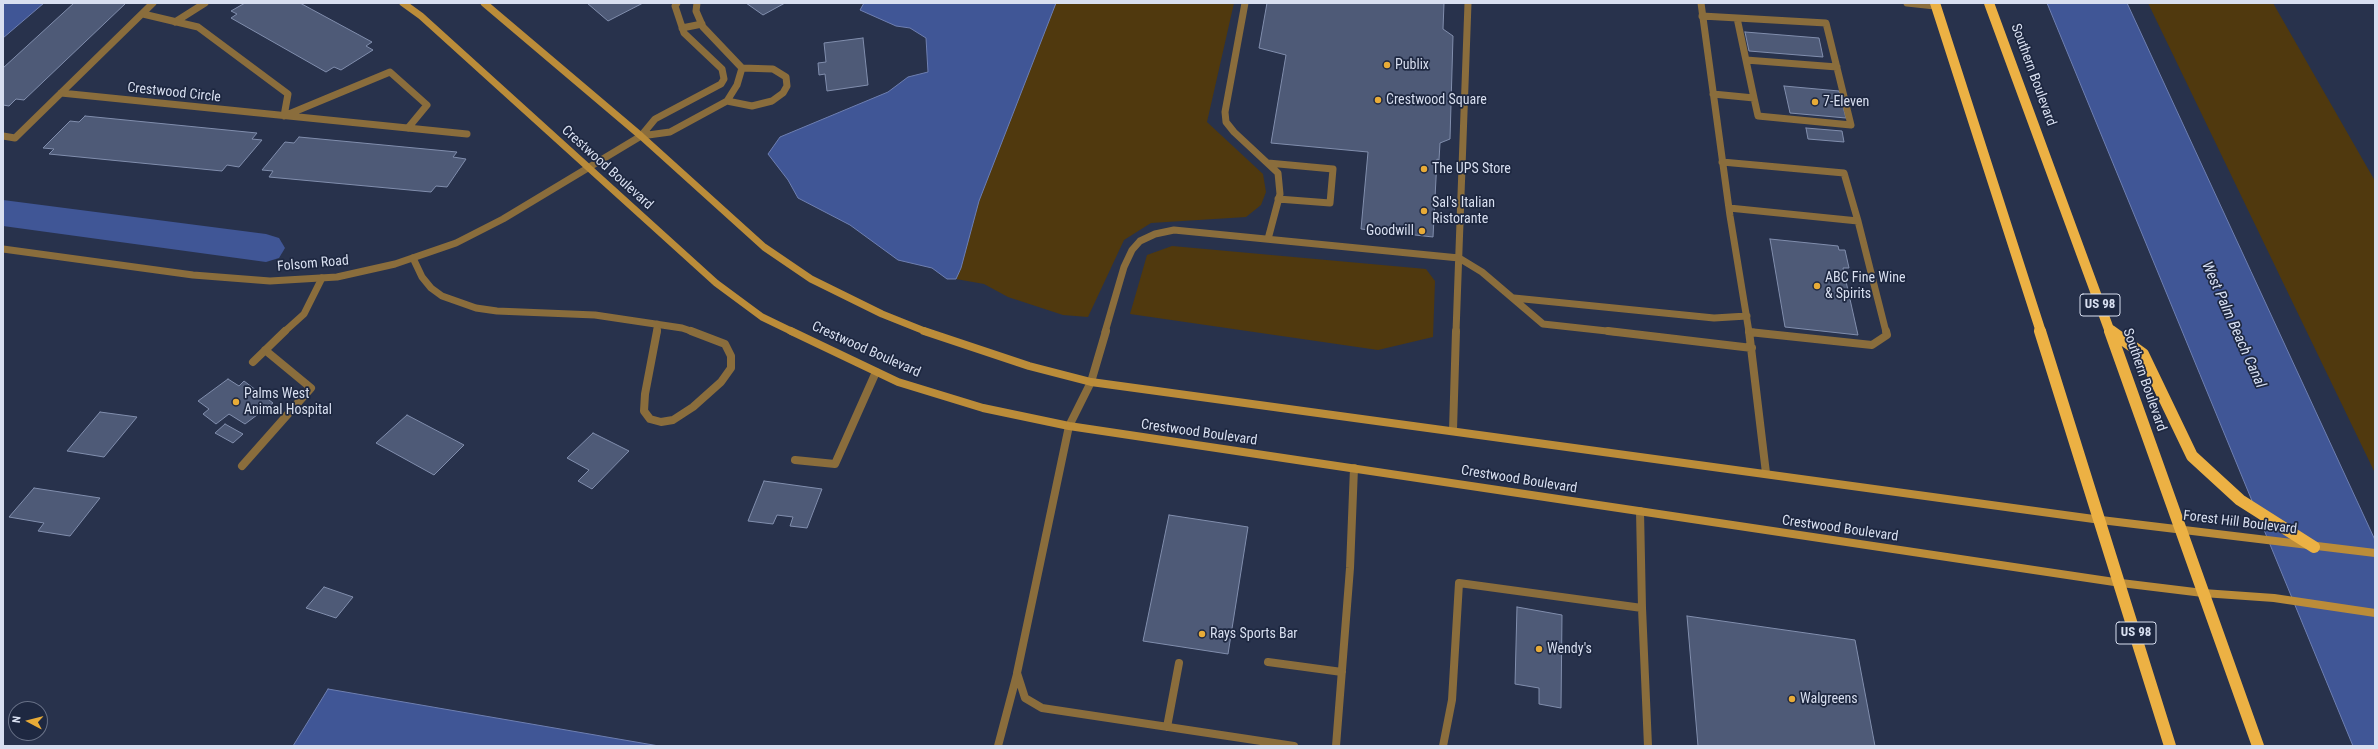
<!DOCTYPE html>
<html>
<head>
<meta charset="utf-8">
<style>
	body { margin:0 }
	#map { position:relative; width:2378px; height:749px; overflow:hidden; background:#28324c; font-family:"Roboto Condensed",sans-serif }
	canvas { display:block }
	.frame { position:absolute; inset:0; border:4px solid #d8dff0; pointer-events:none }
	.north { position:absolute; left:8px; top:701px; width:40px; height:40px; box-sizing:border-box; background:#1e2841; border:1px solid #687187; border-radius:50%; rotate:277deg; font-size:11px; font-weight:700; line-height:16px; text-align:center; color:#d8dff0 }
	.north::after { content:''; display:block; margin:auto; width:14px; height:18px; background:#e8ab37; clip-path:polygon(50% 0,100% 100%,50% 72%,0 100%) }
</style>
</head>
<body>
<div id="map">
<canvas width="2378" height="749"></canvas>
<div class="frame"></div>
<div class="north">N</div>
</div>
<script>
const ctx = document.querySelector('canvas').getContext('2d');
ctx.lineJoin = 'round';
function fillPath(path, color) { ctx.fillStyle = color; ctx.fill(path, 'evenodd'); }
const poly = rows => new Path2D(rows.map(r => 'M' + r).join(''));
function strokePath(path, color, width, dash) { ctx.strokeStyle = color; ctx.lineWidth = width; ctx.lineCap = dash ? 'butt' : 'round'; ctx.setLineDash(dash || []); ctx.stroke(path); }
function write(font, color, halo, rows, align = 'center') {
  ctx.font = font + ' "Roboto Condensed",sans-serif'; ctx.lineWidth = 3.5; ctx.setLineDash([]); ctx.textBaseline = 'middle'; ctx.strokeStyle = halo; ctx.fillStyle = color; for (const [text, x, y, turn = 0] of rows) {
    ctx.save(); ctx.translate(x, y); ctx.rotate((+turn || 0) * Math.PI / 180); ctx.textAlign = isNaN(turn) ? turn : align; if (halo) ctx.strokeText(text, 0, 0); ctx.fillText(text, 0, 0); ctx.restore();
  }
}
const green = poly([
	[1056,3,1234,3,1207,122,1263,174,1266,192,1261,205,1246,217,1151,223,1124,240,1088,317,1063,315,1008,297,984,284,956,279,961,268,979,201],
	[2148,3,2273,3,2375,181,2375,473],
	[1172,246,1426,269,1435,281,1433,337,1378,350,1130,314,1147,255]
]);
const water = poly([
	[3,3,44,3,3,38,3,3],
	[864,3,1056,3,979,201,961,268,956,279,947,279,932,268,898,260,850,225,798,198,788,180,768,154,780,137,888,92,908,77,928,72,926,38,910,28,896,26,860,10,864,3],
	[2047,3,2127,3,2375,540,2375,746,2353,746,2047,3],
	[328,689,659,746,293,746,328,689]
]);
const river = poly([
	[3,200,266,234,279,238,285,248,279,258,266,262,3,226,3,200]
]);
const building = poly([
	[74,3,126,3,24,100,16,99,9,106,3,105,3,68,74,3],
	[245,3,300,3,372,42,366,46,373,50,341,70,334,67,326,72,231,18,237,14,231,11,245,3],
	[587,3,643,3,608,21,587,3],
	[746,3,785,3,763,15,746,3],
	[1267,3,1444,3,1443,29,1453,36,1450,139,1440,143,1439,160,1437,159,1433,237,1361,229,1368,152,1271,143,1286,55,1259,48,1267,3],
	[1745,32,1819,38,1823,57,1749,51,1745,32],
	[863,38,868,85,827,91,825,74,819,75,818,63,826,62,824,43,863,38],
	[1784,86,1839,91,1846,118,1790,113,1784,86],
	[85,116,257,133,252,139,262,140,239,167,227,165,222,171,49,154,54,149,43,148,70,121,79,122,85,116],
	[1806,128,1842,131,1844,142,1808,139,1806,128],
	[299,137,457,152,453,157,466,159,447,187,436,186,431,192,269,177,273,171,262,170,285,142,294,143,299,137],
	[1770,239,1838,246,1839,250,1845,250,1849,268,1843,268,1858,335,1785,327,1770,239],
	[228,379,239,386,244,381,273,403,245,424,229,414,216,424,203,414,209,409,198,401,228,379],
	[100,412,137,417,104,457,67,451,100,412],
	[407,415,464,445,434,475,376,443,407,415],
	[225,424,243,434,233,443,215,433,225,424],
	[593,433,629,451,592,489,578,481,589,470,567,458,593,433],
	[764,481,822,489,807,528,790,526,793,517,777,515,773,524,748,521,764,481],
	[34,488,100,498,70,536,38,531,44,523,9,517,34,488],
	[1169,515,1248,527,1228,654,1143,641,1169,515],
	[324,587,353,597,336,618,306,608,324,587],
	[1517,607,1562,615,1561,708,1539,704,1539,688,1515,684,1517,607],
	[1687,616,1855,640,1875,746,1698,746,1687,616]
]);
const serviceFar1 = poly([
	[697,3,696,11,703,27,742,68,773,69,786,77,787,86,783,93,772,101,752,106,727,101],
	[1245,3,1225,112,1226,122,1234,132,1278,173,1280,194,1268,239],
	[1701,3,1730,216,1749,332],
	[1907,3,1935,6],
	[1702,16,1826,23,1851,125,1758,116,1754,98,1713,94],
	[1737,18,1754,98],
	[175,22,205,3],
	[682,28,702,24],
	[1746,60,1837,67],
	[641,136,655,119,721,84,724,79,722,69,684,33,675,6,677,3],
	[641,136,670,132,727,101,737,85,742,68],
	[1722,162,1844,173,1858,221],
	[1268,163,1333,169,1330,203,1278,199],
	[1729,208,1858,221,1886,332],
	[413,258,422,277,431,288,442,296,476,308,497,311,595,315,682,328,694,332],
	[1514,298,1714,318,1747,316],
	[284,332,304,314,322,278],
	[657,332,657,324],
	[1105,332,1124,267,1132,250,1140,241,1155,234,1174,230,1459,258,1482,272,1543,324,1616,332],
	[1456,332,1468,3],
	[1749,332,1753,332]
]);
const service = poly([
	[657,331,645,394,644,411,650,419,661,422,673,420,693,407,721,382,731,368,731,356,725,344,691,331],
	[1106,331,1091,382,1069,426,1017,673,1025,698,1042,708,1294,746],
	[1608,331,1752,348],
	[1749,331,1766,473],
	[1749,332,1872,345,1887,335,1886,331],
	[253,362,285,331],
	[1453,430,1456,331],
	[795,460,835,464,876,372],
	[242,466,311,388,265,350],
	[1640,511,1642,608],
	[1268,662,1342,672],
	[1167,727,1179,663],
	[998,746,1017,674],
	[1336,746,1350,568,1354,468],
	[1443,746,1452,700,1459,583,1642,608,1648,746]
]);
const minor = poly([
	[143,14,198,27,288,94,284,116,390,72,427,105,408,128],
	[61,93,467,134],
	[3,136,15,138,153,3]
]);
const tertiary = poly([
	[3,249,193,275,270,281,337,277,395,264,456,243,503,219,641,136]
]);
const secondaryFar1 = poly([
	[403,3,421,16,716,283,762,317,793,332],
	[484,3,641,136,764,247,811,279,882,314,927,332]
]);
const secondary = poly([
	[791,331,898,382,983,408,1069,426,2121,583,2203,593,2274,598,2375,613],
	[924,331,1029,366,1091,382,2101,520,2375,553]
]);
const trunkFar1 = poly([
	[1935,3,2041,332],
	[1989,3,2110,332],
	[2109,330,2112,332]
]);
const trunk = poly([
	[2040,331,2170,746],
	[2110,331,2258,746],
	[2111,331,2143,354,2192,456,2240,500,2314,547]
]);
const markers = [
	[1387,65,4,"#e8ab37"],
	[1378,100,4,"#e8ab37"],
	[1815,102,4,"#e8ab37"],
	[1424,169,4,"#e8ab37"],
	[1424,211,4,"#e8ab37"],
	[1422,231,4,"#e8ab37"],
	[1817,286,4,"#e8ab37"],
	[236,402,4,"#e8ab37"],
	[1202,634,4,"#e8ab37"],
	[1539,649,4,"#e8ab37"],
	[1792,699,4,"#e8ab37"]
];
const shields = [
	[2100,305,40],
	[2136,633,40]
];
const shieldNames = [
	["US 98",2100,305],
	["US 98",2136,633]
];
const poiNames = [
	["Publix",1395,65],
	["Crestwood Square",1386,100],
	["7-Eleven",1823,102],
	["The UPS Store",1432,169],
	["Sal's Italian",1432,203],
	["Ristorante",1432,219],
	["Goodwill",1414,231,"right"],
	["ABC Fine Wine",1825,278],
	["& Spirits",1825,294],
	["Palms West",244,394],
	["Animal Hospital",244,410],
	["Rays Sports Bar",1210,634],
	["Wendy's",1547,649],
	["Walgreens",1800,699]
];
const streetNames = [
	["Southern Boulevard",2033,75,70],
	["Crestwood Circle",174,93,6],
	["Crestwood Boulevard",607,168,42],
	["Folsom Road",313,264,-5],
	["Crestwood Boulevard",866,350,24],
	["Southern Boulevard",2144,380,71],
	["Crestwood Boulevard",1199,433,8],
	["Crestwood Boulevard",1519,480,9],
	["Forest Hill Boulevard",2240,523,7],
	["Crestwood Boulevard",1840,529,8]
];
const waterNames = [
	["West Palm Beach Canal",2233,325,66]
];
fillPath(green, '#50390e');
fillPath(water, '#405696');
strokePath(water, '#6e7fb1', 1);
fillPath(river, '#405696');
fillPath(building, '#4e5a77');
strokePath(building, '#818ead', 1);
strokePath(serviceFar1, '#8a6d3c', 7);
strokePath(service, '#8a6d3c', 8);
strokePath(minor, '#8a6d3c', 7);
strokePath(tertiary, '#8a6d3c', 7);
strokePath(secondaryFar1, '#bb8c39', 7);
strokePath(secondary, '#bb8c39', 8);
strokePath(trunkFar1, '#ecb144', 10);
strokePath(trunk, '#ecb144', 12);
for (const [x, y, r, color] of markers) { const dot = new Path2D(); dot.arc(x, y, r, 0, 2 * Math.PI); ctx.fillStyle = color; ctx.fill(dot); strokePath(dot, '#1e2841', 1.5); }
for (const [x, y, w] of shields) { const box = new Path2D(); box.roundRect(x - w / 2, y - 11, w, 22, 3); ctx.fillStyle = '#1e2841'; ctx.fill(box); strokePath(box, '#d8dff0', 1); }
write('bold 13px', '#d8dff0', null, shieldNames);
write('14px', '#d8dff0', '#1e2841', poiNames, 'left');
write('14px', '#d8dff0', '#1e2841', streetNames);
write('italic 15px', '#dae2f5', '#1e2841', waterNames);
</script>
</body>
</html>
